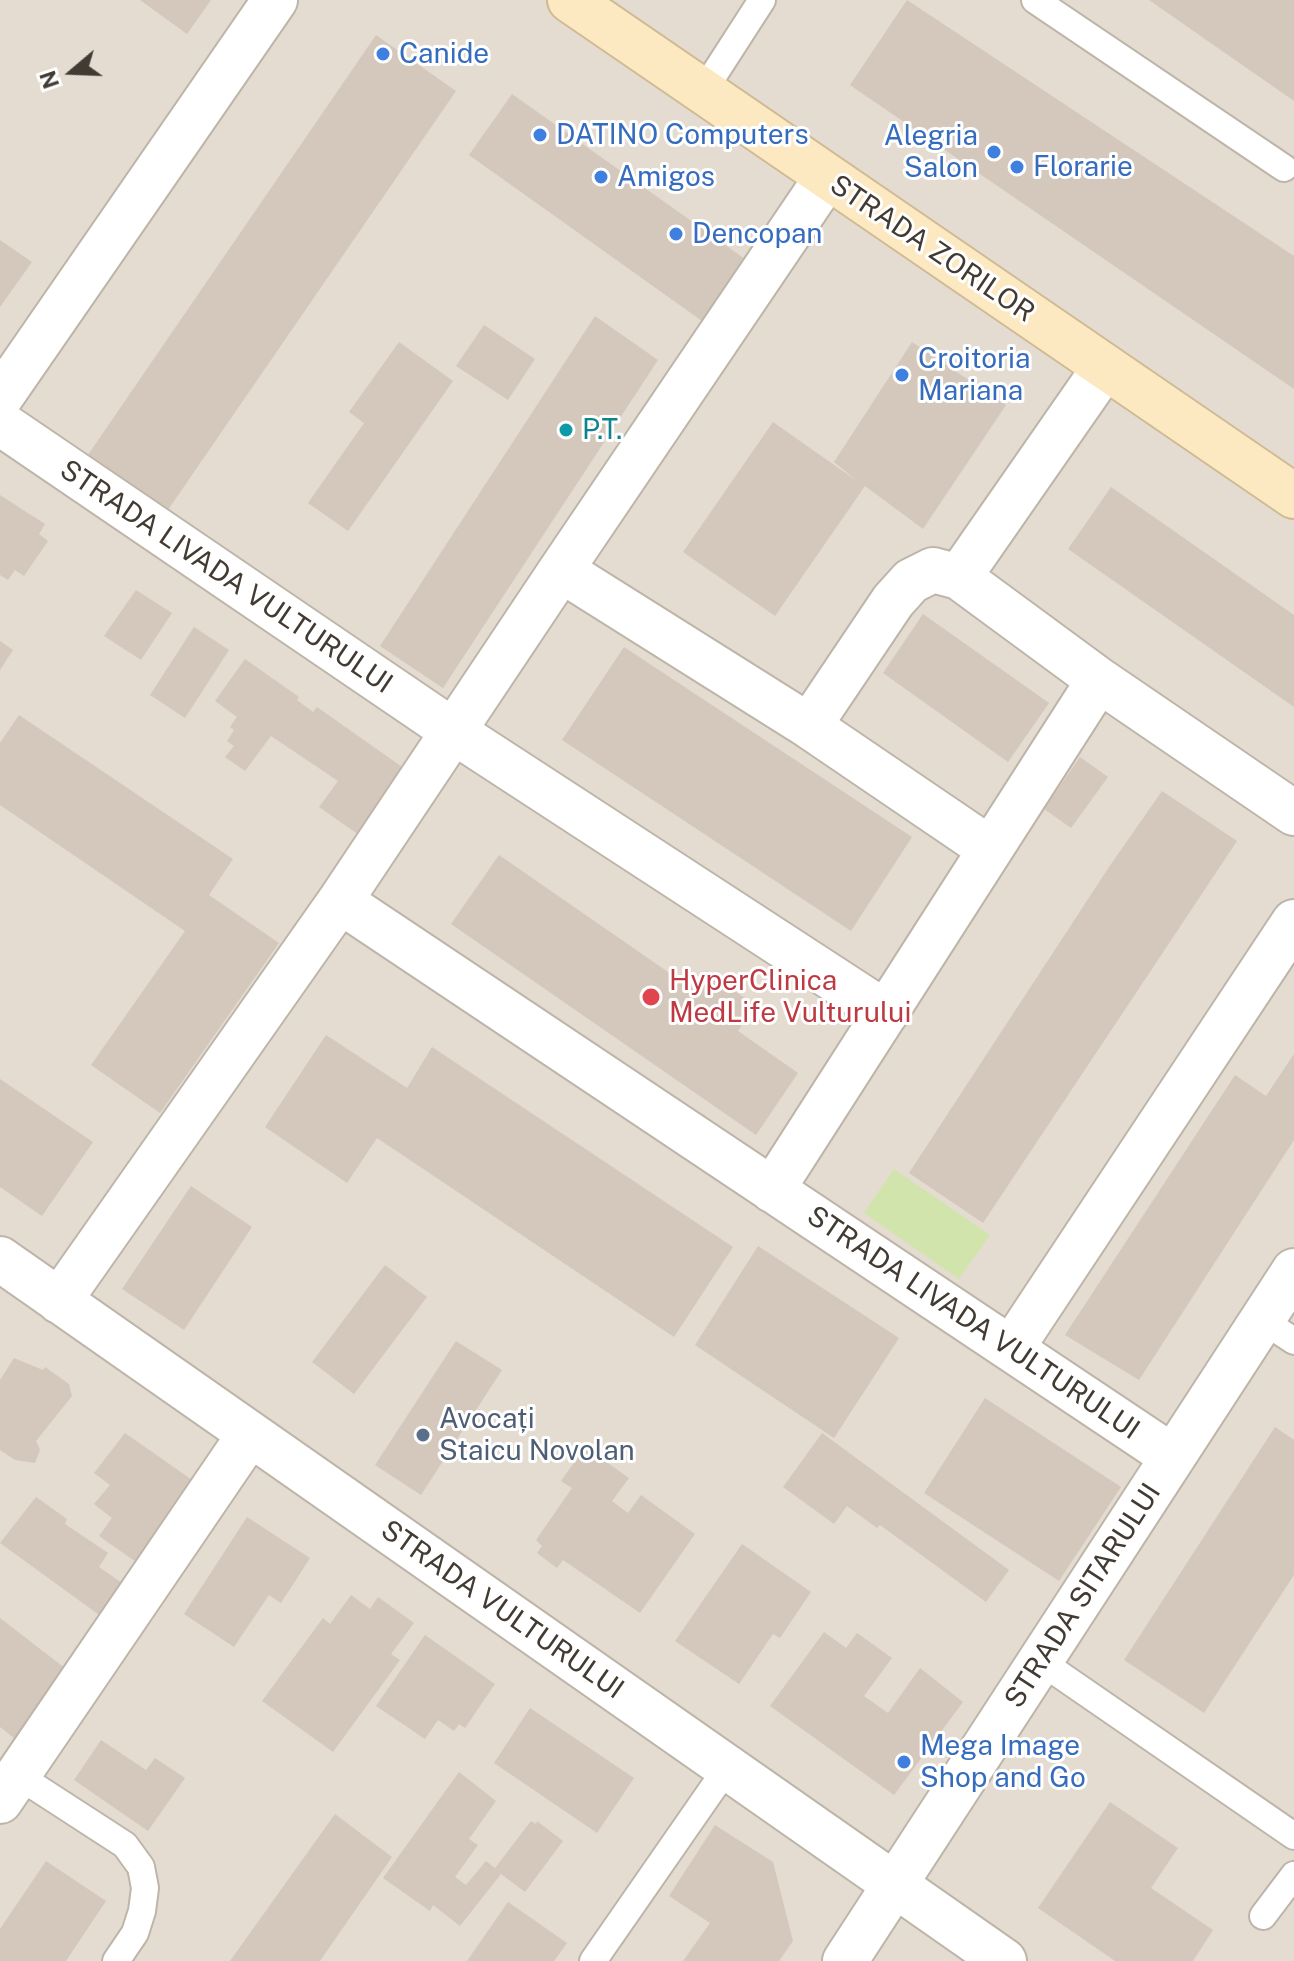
<!DOCTYPE html>
<html>
<head>
<meta charset="utf-8">
<style>
	body { margin:0 }
	#map { position:relative; width:1294px; height:1961px; overflow:hidden; background:#f0ebe3; font-family:"Public Sans",sans-serif }
	canvas { display:block }
	.north { position:absolute; left:32px; top:32px; width:80px; height:80px; -webkit-text-stroke:6px #fff; paint-order:stroke; rotate:251deg; font-size:22px; font-weight:700; line-height:32px; text-align:center; color:#423b33 }
	.north::after { content:''; display:block; margin:auto; width:28px; height:36px; background:#423b33; clip-path:polygon(50% 0,100% 100%,50% 72%,0 100%) }
</style>
</head>
<body>
<div id="map">
<canvas width="1294" height="1961"></canvas>
<div class="north">N</div>
</div>
<script>
const ctx = document.querySelector('canvas').getContext('2d');
ctx.lineJoin = 'round';
function fillPath(path, color) { ctx.fillStyle = color; ctx.fill(path, 'evenodd'); }
const poly = rows => new Path2D(rows.map(r => 'M' + r).join(''));
function strokePath(path, color, width, dash) { ctx.strokeStyle = color; ctx.lineWidth = width; ctx.lineCap = dash ? 'butt' : 'round'; ctx.setLineDash(dash || []); ctx.stroke(path); }
function write(font, color, halo, rows, align = 'center') {
  ctx.font = font + ' "Public Sans",sans-serif'; ctx.lineWidth = 6; ctx.setLineDash([]); ctx.textBaseline = 'middle'; ctx.strokeStyle = halo; ctx.fillStyle = color; for (const [text, x, y, turn = 0] of rows) {
    ctx.save(); ctx.translate(x, y); ctx.rotate((+turn || 0) * Math.PI / 180); ctx.textAlign = isNaN(turn) ? turn : align; if (halo) ctx.strokeText(text, 0, 0); ctx.fillText(text, 0, 0); ctx.restore();
  }
}
const residential = poly([
	[0,0,1294,0,1294,1961,0,1961]
]);
const green = poly([
	[894,1169,990,1235,959,1279,864,1213]
]);
const building = poly([
	[140,0,211,0,187,34],
	[907,0,1294,256,1294,389,850,85],
	[1149,0,1294,0,1294,101],
	[376,35,456,91,161,520,81,465],
	[512,94,745,259,702,321,469,155],
	[0,240,32,262,0,307],
	[595,316,658,360,443,688,380,646],
	[484,325,535,359,508,400,456,366],
	[399,342,453,381,348,531,308,503,364,423,349,412],
	[912,342,1006,405,923,529,865,486,775,616,683,552,773,422,857,481,834,462],
	[1111,487,1294,615,1294,707,1068,549],
	[0,495,45,524,39,534,48,541,24,576,15,570,8,580,0,575],
	[136,590,172,613,141,660,104,636],
	[923,614,1049,703,1008,762,883,673],
	[194,627,229,650,185,718,150,695],
	[0,641,13,650,0,670],
	[624,647,912,837,851,931,562,740],
	[245,659,299,697,297,700,313,712,317,707,405,769,359,835,319,807,338,781,271,736,245,771,225,757,234,746,227,741,234,730,230,727,237,717,215,701],
	[19,715,233,859,209,895,279,943,160,1113,91,1065,185,931,0,805,0,743],
	[1080,757,1108,777,1071,828,1044,809],
	[1162,791,1237,841,983,1223,909,1173,1109,867],
	[499,855,694,990,706,971,755,1005,738,1031,798,1073,756,1135,451,924],
	[326,1035,407,1088,432,1047,733,1247,674,1337,377,1138,347,1183,265,1127],
	[1294,1054,1294,1140,1139,1380,1065,1335,1235,1075,1266,1096],
	[0,1079,93,1142,42,1216,0,1187],
	[191,1186,252,1227,184,1330,122,1289],
	[758,1246,899,1338,834,1438,695,1345],
	[385,1265,427,1297,354,1394,312,1362],
	[456,1341,502,1370,421,1495,375,1465],
	[14,1358,43,1370,45,1367,69,1384,72,1396,36,1441,40,1450,35,1463,15,1460,0,1450,0,1380],
	[985,1398,1121,1487,1059,1581,924,1493],
	[1275,1427,1294,1440,1294,1575,1204,1713,1124,1660],
	[125,1433,195,1482,139,1564,99,1536,112,1518,94,1504,110,1485,94,1473],
	[822,1433,1009,1570,986,1602,880,1525,877,1528,847,1506,834,1524,783,1487],
	[585,1447,629,1478,612,1501,628,1513,641,1495,695,1534,640,1613,563,1560,557,1568,537,1553,542,1546,536,1540,572,1488,561,1481],
	[36,1497,67,1519,65,1524,108,1553,99,1567,125,1585,102,1617,0,1543],
	[247,1517,310,1558,281,1603,269,1595,234,1647,184,1614],
	[742,1544,811,1592,780,1638,773,1634,739,1684,675,1641],
	[351,1595,370,1609,378,1597,414,1623,391,1654,400,1660,333,1752,262,1701,323,1618,330,1624],
	[0,1618,70,1672,19,1742,0,1727],
	[824,1632,846,1648,857,1633,892,1658,864,1696,888,1713,920,1668,963,1702,894,1795,770,1706],
	[425,1635,495,1684,465,1728,459,1724,454,1731,438,1720,425,1739,376,1706],
	[530,1708,634,1778,597,1833,494,1763],
	[101,1740,146,1770,155,1758,185,1778,148,1831,74,1780],
	[459,1772,496,1801,469,1839,478,1845,455,1877,466,1885,486,1861,495,1868,531,1821,536,1824,537,1821,563,1841,525,1892,501,1874,460,1926,433,1905,430,1911,383,1878],
	[1110,1802,1178,1848,1151,1888,1213,1930,1193,1961,1115,1961,1038,1908],
	[335,1814,392,1857,320,1961,230,1961],
	[715,1825,773,1862,793,1941,779,1961,683,1961,710,1923,669,1896],
	[46,1861,106,1901,66,1961,0,1961,0,1929],
	[508,1902,567,1943,554,1961,467,1961]
]);
const lane = poly([
	[1035,0,1284,168],
	[704,90,762,0],
	[1262,1320,1294,1341],
	[1040,1661,1294,1836],
	[17,1775,125,1845,141,1867,145,1888,142,1911,135,1933,116,1961],
	[1263,1916,1294,1875],
	[593,1961,727,1768]
]);
const street = poly([
	[0,398,275,0],
	[0,423,453,731,886,1013],
	[561,570,809,726,990,849],
	[959,577,1105,367],
	[1099,680,1294,813],
	[340,901,1173,1457],
	[772,1190,1099,680,959,577,933,570,911,581,893,601,809,726],
	[0,1259,1004,1961],
	[59,1301,340,901,561,570,827,177],
	[1011,1349,1294,922],
	[0,1801,250,1434],
	[845,1961,1294,1271]
]);
const secondary = poly([
	[570,0,1294,496]
]);
const markers = [
	[383,54,8,"#3f7fe0"],
	[540,135,8,"#3f7fe0"],
	[994,152,8,"#3f7fe0"],
	[1017,167,8,"#3f7fe0"],
	[601,177,8,"#3f7fe0"],
	[676,234,8,"#3f7fe0"],
	[902,375,8,"#3f7fe0"],
	[566,430,8,"#0f9aa8"],
	[651,997,10,"#e0444e"],
	[423,1435,8,"#5c6f8a"],
	[904,1762,8,"#3f7fe0"]
];
const shopNames = [
	["Canide",399,54],
	["DATINO Computers",556,135],
	["Alegria",978,136,"right"],
	["Salon",978,168,"right"],
	["Florarie",1033,167],
	["Amigos",617,177],
	["Dencopan",692,234],
	["Croitoria",918,359],
	["Mariana",918,391],
	["Mega Image",920,1746],
	["Shop and Go",920,1778]
];
const streetNames = [
	["STRADA ZORILOR",932,249,34],
	["STRADA LIVADA VULTURULUI",226,577,34],
	["STRADA LIVADA VULTURULUI",973,1323,34],
	["STRADA SITARULUI",1083,1596,-57],
	["STRADA VULTURULUI",502,1610,35]
];
const cultureNames = [
	["P.T.",582,430]
];
const healthNames = [
	["HyperClinica",669,981],
	["MedLife Vulturului",669,1013]
];
const serviceNames = [
	["Avocați",439,1419],
	["Staicu Novolan",439,1451]
];
fillPath(residential, '#e4dcd1');
fillPath(green, '#d0e4ac');
fillPath(building, '#d4c8bc');
strokePath(lane, '#beb5a9', 30);
strokePath(street, '#beb5a9', 48);
strokePath(secondary, '#cfba94', 48);
strokePath(lane, '#fff', 26);
strokePath(street, '#fff', 44);
strokePath(secondary, '#fce8c1', 44);
for (const [x, y, r, color] of markers) { const dot = new Path2D(); dot.arc(x, y, r, 0, 2 * Math.PI); ctx.fillStyle = color; ctx.fill(dot); strokePath(dot, '#fff', 3); }
write('28px', '#366cbe', '#fff', shopNames, 'left');
write('28px', '#423b33', '#fff', streetNames);
write('28px', '#0d838f', '#fff', cultureNames, 'left');
write('28px', '#be3a42', '#fff', healthNames, 'left');
write('28px', '#4e5e75', '#fff', serviceNames, 'left');
</script>
</body>
</html>
